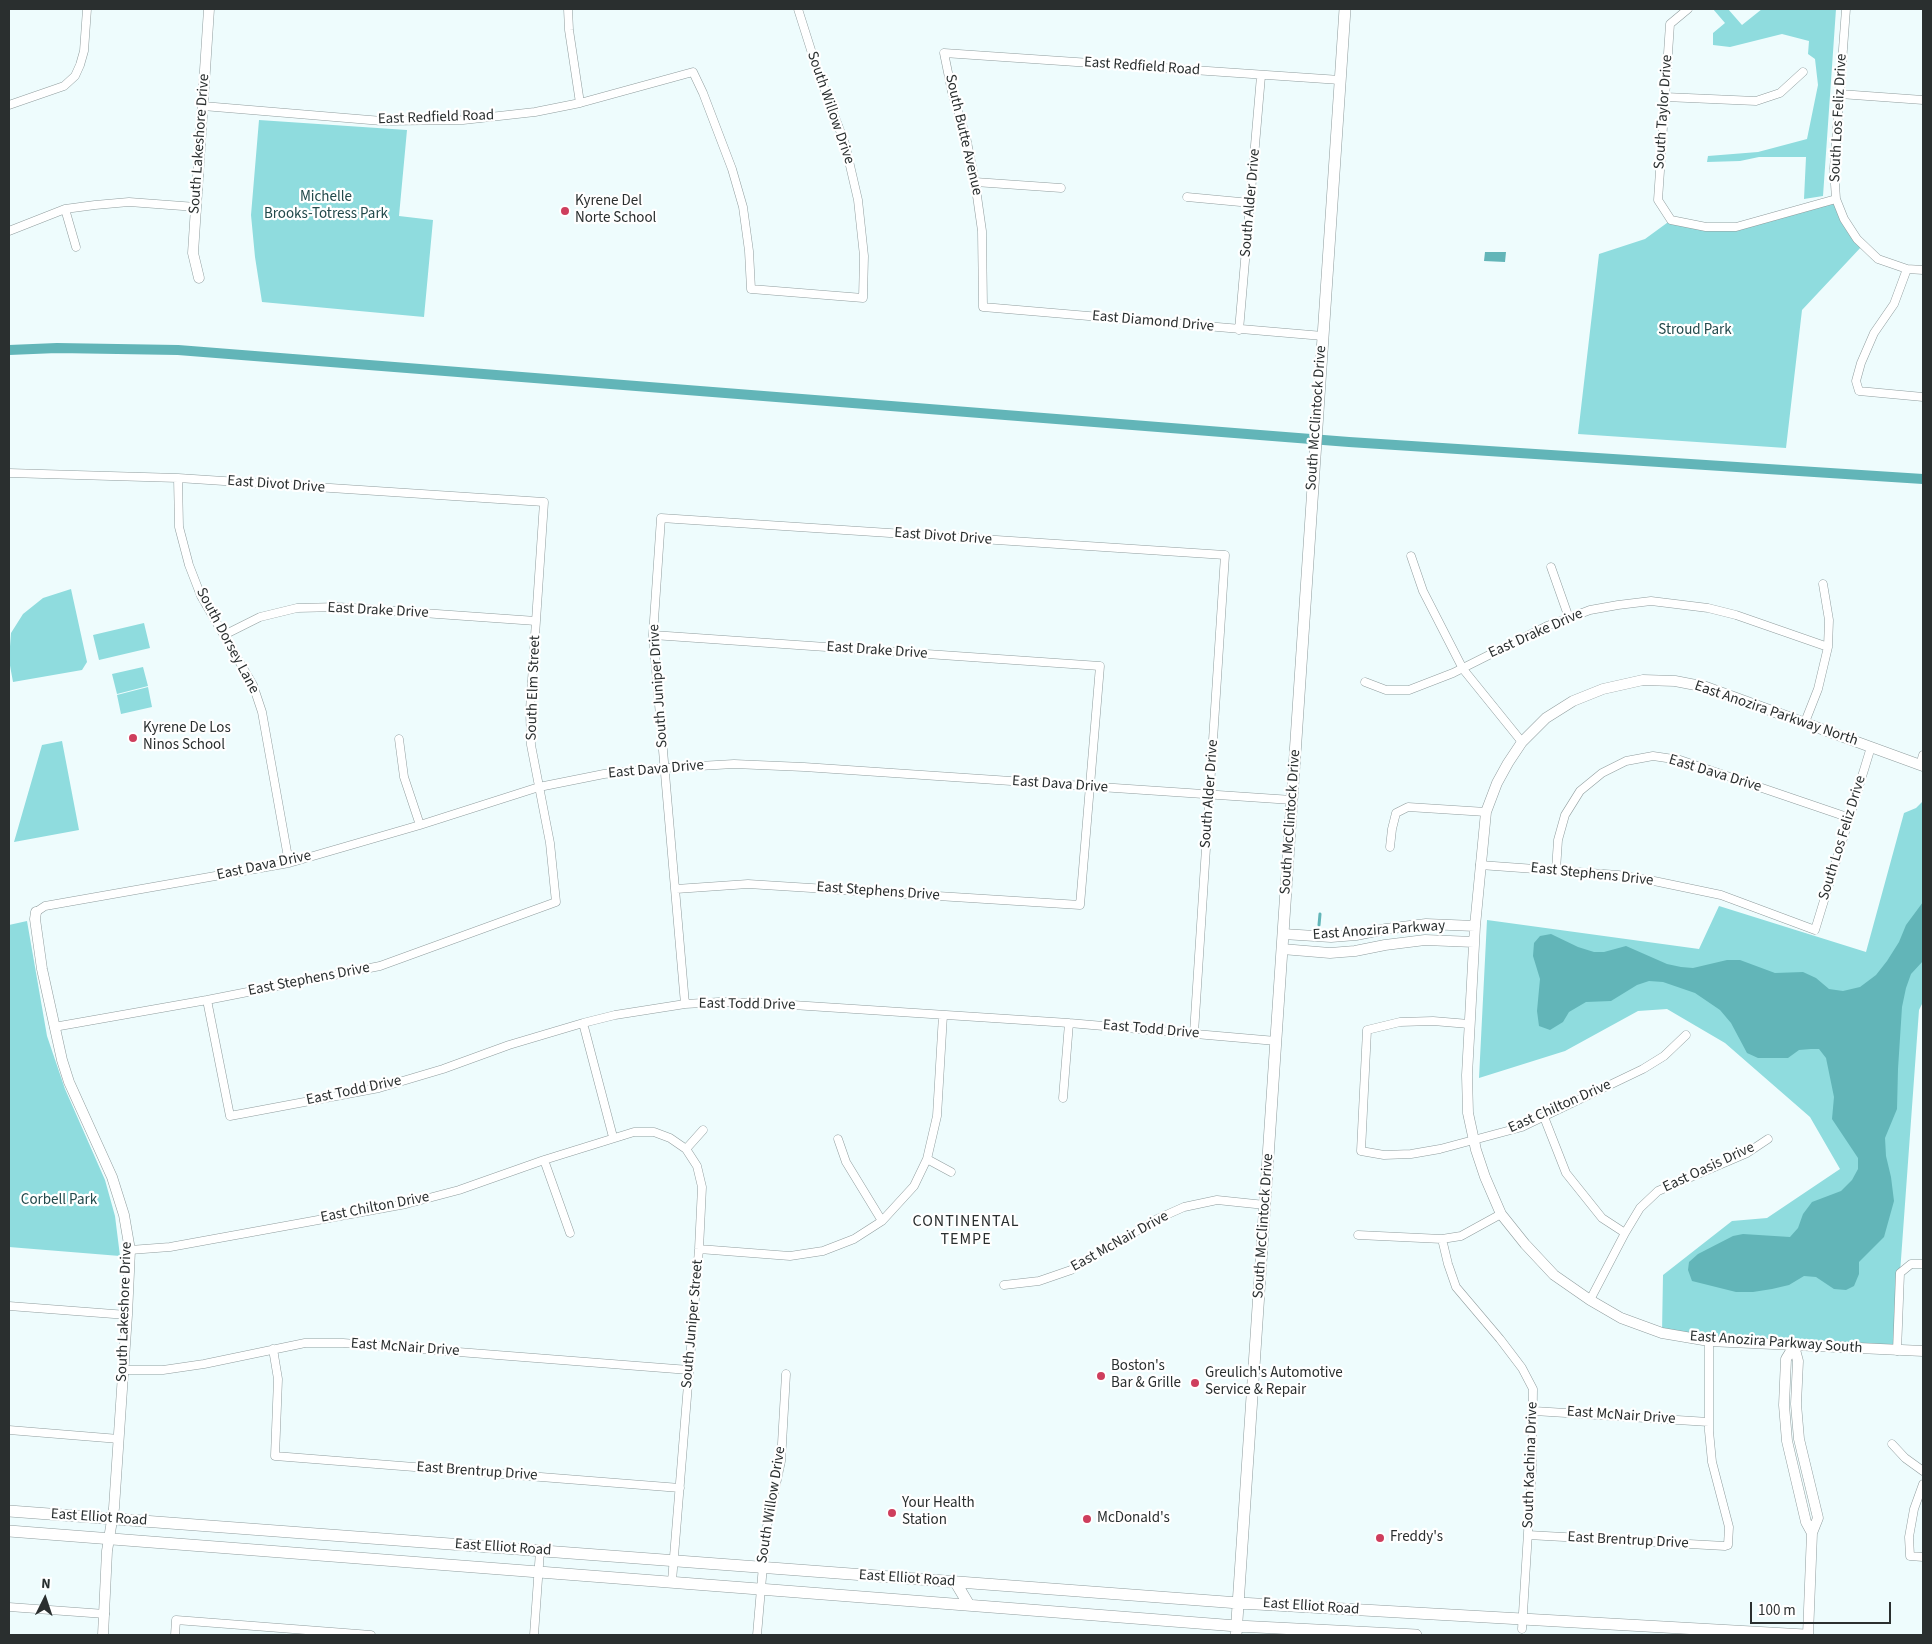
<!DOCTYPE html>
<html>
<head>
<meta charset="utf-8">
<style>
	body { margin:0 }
	#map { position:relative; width:1932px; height:1644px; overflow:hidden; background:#eefcfd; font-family:"Source Sans 3",sans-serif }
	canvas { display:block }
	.frame { position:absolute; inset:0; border:10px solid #2a2f2f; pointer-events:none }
	.north { position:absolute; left:20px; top:1574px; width:50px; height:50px; -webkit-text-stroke:4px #fff; paint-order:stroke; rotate:4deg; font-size:14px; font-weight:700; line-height:20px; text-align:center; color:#2a2f2f }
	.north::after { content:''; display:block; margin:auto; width:18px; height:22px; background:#2a2f2f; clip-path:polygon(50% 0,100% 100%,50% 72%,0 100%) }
	.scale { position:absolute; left:1750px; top:1602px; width:141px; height:22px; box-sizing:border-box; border:2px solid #2a2f2f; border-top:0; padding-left:6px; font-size:15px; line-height:18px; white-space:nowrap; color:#2a2f2f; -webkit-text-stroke:4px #fff; paint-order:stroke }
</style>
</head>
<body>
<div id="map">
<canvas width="1932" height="1644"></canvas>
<div class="frame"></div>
<div class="north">N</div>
<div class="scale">100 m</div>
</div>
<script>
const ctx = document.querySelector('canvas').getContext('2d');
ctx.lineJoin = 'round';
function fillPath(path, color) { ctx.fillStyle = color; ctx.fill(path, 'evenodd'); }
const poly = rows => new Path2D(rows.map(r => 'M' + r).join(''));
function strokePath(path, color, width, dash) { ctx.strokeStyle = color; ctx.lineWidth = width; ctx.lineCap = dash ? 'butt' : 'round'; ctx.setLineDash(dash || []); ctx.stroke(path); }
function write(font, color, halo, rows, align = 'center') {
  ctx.font = font + ' "Source Sans 3",sans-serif'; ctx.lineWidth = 4.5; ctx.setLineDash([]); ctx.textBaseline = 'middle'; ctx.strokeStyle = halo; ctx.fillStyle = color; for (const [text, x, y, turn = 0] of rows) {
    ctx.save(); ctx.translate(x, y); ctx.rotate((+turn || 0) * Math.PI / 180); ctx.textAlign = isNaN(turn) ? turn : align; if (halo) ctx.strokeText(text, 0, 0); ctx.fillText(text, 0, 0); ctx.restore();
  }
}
const green = poly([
	[1713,9,1728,9,1742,25,1762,9,1836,9,1823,196,1804,199,1806,157,1759,157,1740,161,1707,162,1708,156,1758,152,1807,139,1818,85,1815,59,1808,54,1809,41,1782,34,1730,47,1713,45,1713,33,1725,23],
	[259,120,407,130,399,216,433,220,424,317,262,302,255,257,251,215],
	[1836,199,1863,245,1802,310,1786,448,1578,434,1599,254,1645,239,1671,220,1736,227],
	[71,589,87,662,82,670,13,682,9,660,11,633,23,614,43,598],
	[144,623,150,648,99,660,93,635],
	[143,667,148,686,117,694,112,674],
	[148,687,152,707,121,714,117,695],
	[62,741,79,830,14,842,42,745],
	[1923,801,1923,1002,1919,1010,1900,1273,1897,1351,1662,1333,1663,1275,1732,1221,1767,1218,1840,1169,1810,1117,1725,1043,1667,1009,1638,1011,1565,1051,1479,1078,1487,920,1699,949,1719,906,1866,952,1904,813,1916,808],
	[27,921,47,1036,65,1089,105,1180,115,1216,120,1256,9,1247,9,925]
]);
const water = poly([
	[1485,252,1506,252,1505,262,1484,261],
	[1923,902,1923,961,1911,974,1906,988,1902,1007,1898,1069,1897,1109,1885,1138,1886,1156,1891,1177,1894,1201,1884,1237,1859,1262,1859,1274,1854,1286,1846,1290,1834,1289,1816,1277,1804,1276,1789,1285,1772,1289,1753,1292,1736,1292,1692,1281,1688,1270,1689,1262,1698,1254,1733,1236,1743,1234,1790,1237,1798,1228,1803,1214,1812,1202,1841,1191,1852,1180,1858,1169,1858,1158,1832,1119,1834,1097,1826,1058,1819,1049,1811,1049,1799,1050,1788,1058,1758,1058,1747,1053,1731,1023,1720,1010,1695,993,1663,982,1649,981,1637,985,1611,1001,1586,1002,1569,1012,1563,1022,1550,1030,1539,1026,1537,1011,1540,979,1533,956,1534,943,1540,936,1551,934,1578,947,1594,952,1604,952,1626,946,1667,964,1681,967,1693,968,1727,960,1740,960,1775,973,1803,972,1816,978,1829,989,1843,991,1860,987,1876,975,1887,961,1899,942,1906,925]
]);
const stream = poly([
	[1319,925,1320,914]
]);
const canal = poly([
	[9,350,57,348,178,350,1349,442,1923,479]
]);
const minor = poly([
	[568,9,569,30,580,103],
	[1688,9,1670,24,1658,200,1671,220,1706,227,1736,227,1836,199],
	[1846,9,1834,169,1836,199,1844,219,1857,239,1878,259,1907,269,1923,270],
	[1840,94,1923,100],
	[1665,97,1756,101,1780,93,1803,72],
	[9,105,64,86,75,76,80,65,84,51,87,9],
	[203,106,382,121,463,120,535,112,580,103,693,72,703,93,732,169,743,207,749,251,751,289,863,298,864,256,858,200,845,144,817,69,798,9],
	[975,182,1061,188],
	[1187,197,1251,203],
	[65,209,76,247],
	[9,231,65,209,95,205,129,202,196,207],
	[1907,269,1894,304,1874,333,1861,363,1856,381,1859,391,1923,397],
	[1239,330,1261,76],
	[1323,336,983,307,982,231,975,182,966,137,952,92,944,53,1340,80],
	[9,473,178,478,544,502,530,710,531,745,550,843,556,902,380,966,207,1000,54,1027],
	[178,478,179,527,189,565,201,596,253,685,262,712,289,863],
	[1411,556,1423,591,1463,669,1522,742],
	[1551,567,1569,618],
	[224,635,260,617,297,608,338,607,536,621],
	[653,635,1100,666,1080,905,748,884,676,889],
	[1365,682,1386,690,1409,690,1453,673,1547,626,1569,618,1590,610,1618,605,1651,601,1708,608,1736,615,1828,647],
	[1805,722,1818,689,1828,647,1829,620,1823,584],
	[399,739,404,777,420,825],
	[1920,765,1923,755],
	[1390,847,1392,829,1396,813,1408,807,1486,812],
	[1480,865,1618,875,1654,881,1721,895,1815,930,1871,747],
	[1556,870,1558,840,1565,815,1580,791,1602,773,1626,761,1653,756,1680,760,1850,818],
	[36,912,45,906,289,863,420,825,539,787,604,774,664,768,734,764,804,767,1292,800],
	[207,1000,230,1116,379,1088,443,1069,509,1045,583,1023,615,1015,685,1004,720,1002,762,1003,1069,1023,1276,1041],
	[685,1004,653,635,661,518,1225,555,1194,1033],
	[583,1023,613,1137],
	[1469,1024,1433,1021,1400,1022,1367,1030,1361,1151,1384,1155,1411,1154,1440,1149,1522,1127,1643,1069,1664,1056,1686,1035],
	[1063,1098,1069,1023],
	[1544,1117,1566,1173,1602,1218,1625,1233],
	[838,1139,846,1162,882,1221],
	[686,1149,703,1130],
	[927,1159,951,1172],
	[544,1160,570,1233],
	[1358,1235,1442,1239,1461,1236,1501,1214],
	[1442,1239,1448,1264,1456,1287,1500,1339,1522,1368,1533,1389,1532,1468,1522,1629],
	[699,1249,790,1256,823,1251,854,1239,882,1221,914,1186,927,1159,937,1116,943,1015],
	[130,1250,170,1247,406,1204,459,1190,544,1160,634,1132,654,1132,670,1138,686,1149,697,1166,702,1187,699,1249,672,1581],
	[1004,1285,1039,1281,1071,1270,1157,1219,1184,1207,1217,1200,1265,1205],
	[1590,1300,1625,1233,1640,1208,1658,1191,1747,1153,1768,1139],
	[9,1306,127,1315],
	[273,1349,278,1379,275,1456,680,1488],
	[1897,1351,1900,1273,1911,1264,1923,1264],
	[124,1370,163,1370,204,1364,305,1343,343,1343,689,1370],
	[1534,1411,1709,1422],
	[9,1430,119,1439],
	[1892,1444,1905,1458,1923,1471],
	[1923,1484,1914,1509,1909,1537,1910,1556,1923,1557],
	[1528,1535,1725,1546,1728,1545,1729,1527,1712,1462,1709,1431,1709,1341],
	[9,1607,105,1614],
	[175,1635,176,1620,371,1635],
	[534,1635,540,1551],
	[757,1635,766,1531,781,1461,786,1374]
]);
const tertiary = poly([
	[199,278,193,253,209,9],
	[1923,766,1706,687,1675,681,1643,680,1603,689,1573,701,1546,718,1522,742,1508,763,1497,783,1486,812,1475,926,1467,1075,1468,1113,1476,1150,1485,1177,1501,1214,1525,1244,1554,1275,1590,1300,1621,1318,1662,1333,1709,1341,1923,1351],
	[36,912,35,919,42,969,62,1060,69,1082,112,1177,124,1215,130,1250,127,1315,114,1508,107,1551,103,1635],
	[1283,934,1331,937,1356,935,1386,929,1426,924,1475,926],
	[1282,949,1330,953,1355,951,1385,945,1425,940,1474,942],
	[1794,1346,1798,1361,1796,1404,1799,1439,1818,1518,1812,1533,1808,1635],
	[1794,1346,1786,1359,1784,1405,1787,1441,1806,1522,1812,1533]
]);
const secondary = poly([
	[9,1511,1239,1603,1805,1635],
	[9,1531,1237,1626,1416,1635],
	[956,1583,969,1605],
	[1236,1635,1345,9]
]);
const markers = [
	[565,211,5,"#ce3e5d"],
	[133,738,5,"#ce3e5d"],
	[1101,1376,5,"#ce3e5d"],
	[1195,1383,5,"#ce3e5d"],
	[892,1513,5,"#ce3e5d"],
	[1087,1519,5,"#ce3e5d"],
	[1380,1538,5,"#ce3e5d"]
];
const streetNames = [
	["East Redfield Road",1142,67,4],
	["South Willow Drive",830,108,71],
	["South Taylor Drive",1664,112,-86],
	["East Redfield Road",436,118,-2],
	["South Los Feliz Drive",1839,118,-87],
	["South Butte Avenue",963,135,77],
	["South Lakeshore Drive",200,144,-86],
	["South Alder Drive",1251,203,-85],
	["East Diamond Drive",1153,322,5],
	["South McClintock Drive",1317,418,-86],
	["East Divot Drive",276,485,4],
	["East Divot Drive",943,537,4],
	["East Drake Drive",378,611,3],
	["East Drake Drive",1536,634,-24],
	["South Dorsey Lane",227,641,62],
	["East Drake Drive",877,651,4],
	["South Juniper Drive",659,686,-94],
	["South Elm Street",534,688,-88],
	["East Anozira Parkway North",1776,714,19],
	["East Dava Drive",656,770,-5],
	["East Dava Drive",1715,774,17],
	["East Dava Drive",1060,785,4],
	["South Alder Drive",1210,794,-86],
	["South McClintock Drive",1291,822,-86],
	["South Los Feliz Drive",1843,838,-73],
	["East Dava Drive",264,866,-12],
	["East Stephens Drive",1592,875,6],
	["East Stephens Drive",878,892,4],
	["East Anozira Parkway",1379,931,-4],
	["East Stephens Drive",309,980,-11],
	["East Todd Drive",747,1005,1],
	["East Todd Drive",1151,1030,5],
	["East Todd Drive",354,1091,-12],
	["East Chilton Drive",1560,1107,-24],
	["East Oasis Drive",1709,1168,-25],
	["East Chilton Drive",375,1208,-11],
	["South McClintock Drive",1264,1226,-86],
	["East McNair Drive",1120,1242,-29],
	["South Lakeshore Drive",125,1312,-88],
	["South Juniper Street",693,1324,-85],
	["East Anozira Parkway South",1776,1343,4],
	["East McNair Drive",405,1348,4],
	["East McNair Drive",1621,1416,4],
	["South Kachina Drive",1531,1465,-88],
	["East Brentrup Drive",477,1472,4],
	["South Willow Drive",772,1505,-81],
	["East Elliot Road",99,1518,4],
	["East Brentrup Drive",1628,1541,3],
	["East Elliot Road",503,1548,4],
	["East Elliot Road",907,1579,4],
	["East Elliot Road",1311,1607,4]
];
const parkNames = [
	["Michelle",326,198],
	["Brooks-Totress Park",326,215],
	["Stroud Park",1695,331],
	["Corbell Park",59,1201]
];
const poiNames = [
	["Kyrene Del",575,202],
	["Norte School",575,219],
	["Kyrene De Los",143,729],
	["Ninos School",143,746],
	["Boston's",1111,1367],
	["Bar & Grille",1111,1384],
	["Greulich's Automotive",1205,1374],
	["Service & Repair",1205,1391],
	["Your Health",902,1504],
	["Station",902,1521],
	["McDonald's",1097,1519],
	["Freddy's",1390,1538]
];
const neighbourhoodNames = [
	["CONTINENTAL",966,1222],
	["TEMPE",966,1240]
];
fillPath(green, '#8fdcde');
fillPath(water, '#62b5b8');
strokePath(stream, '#62b5b8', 3);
strokePath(canal, '#62b5b8', 10);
strokePath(minor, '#909d9e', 9);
strokePath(tertiary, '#909d9e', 11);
strokePath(secondary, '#909d9e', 12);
strokePath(minor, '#fff', 8);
strokePath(tertiary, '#fff', 10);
strokePath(secondary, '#fff', 11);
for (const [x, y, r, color] of markers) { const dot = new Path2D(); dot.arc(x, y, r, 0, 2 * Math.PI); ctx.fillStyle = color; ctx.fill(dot); strokePath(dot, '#fff', 2); }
write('15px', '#2a2f2f', '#fff', streetNames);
write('15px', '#22494b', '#fff', parkNames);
write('15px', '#2a2f2f', '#fff', poiNames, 'left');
ctx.letterSpacing = '1px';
write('16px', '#2a2f2f', '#fff', neighbourhoodNames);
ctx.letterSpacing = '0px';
</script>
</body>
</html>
